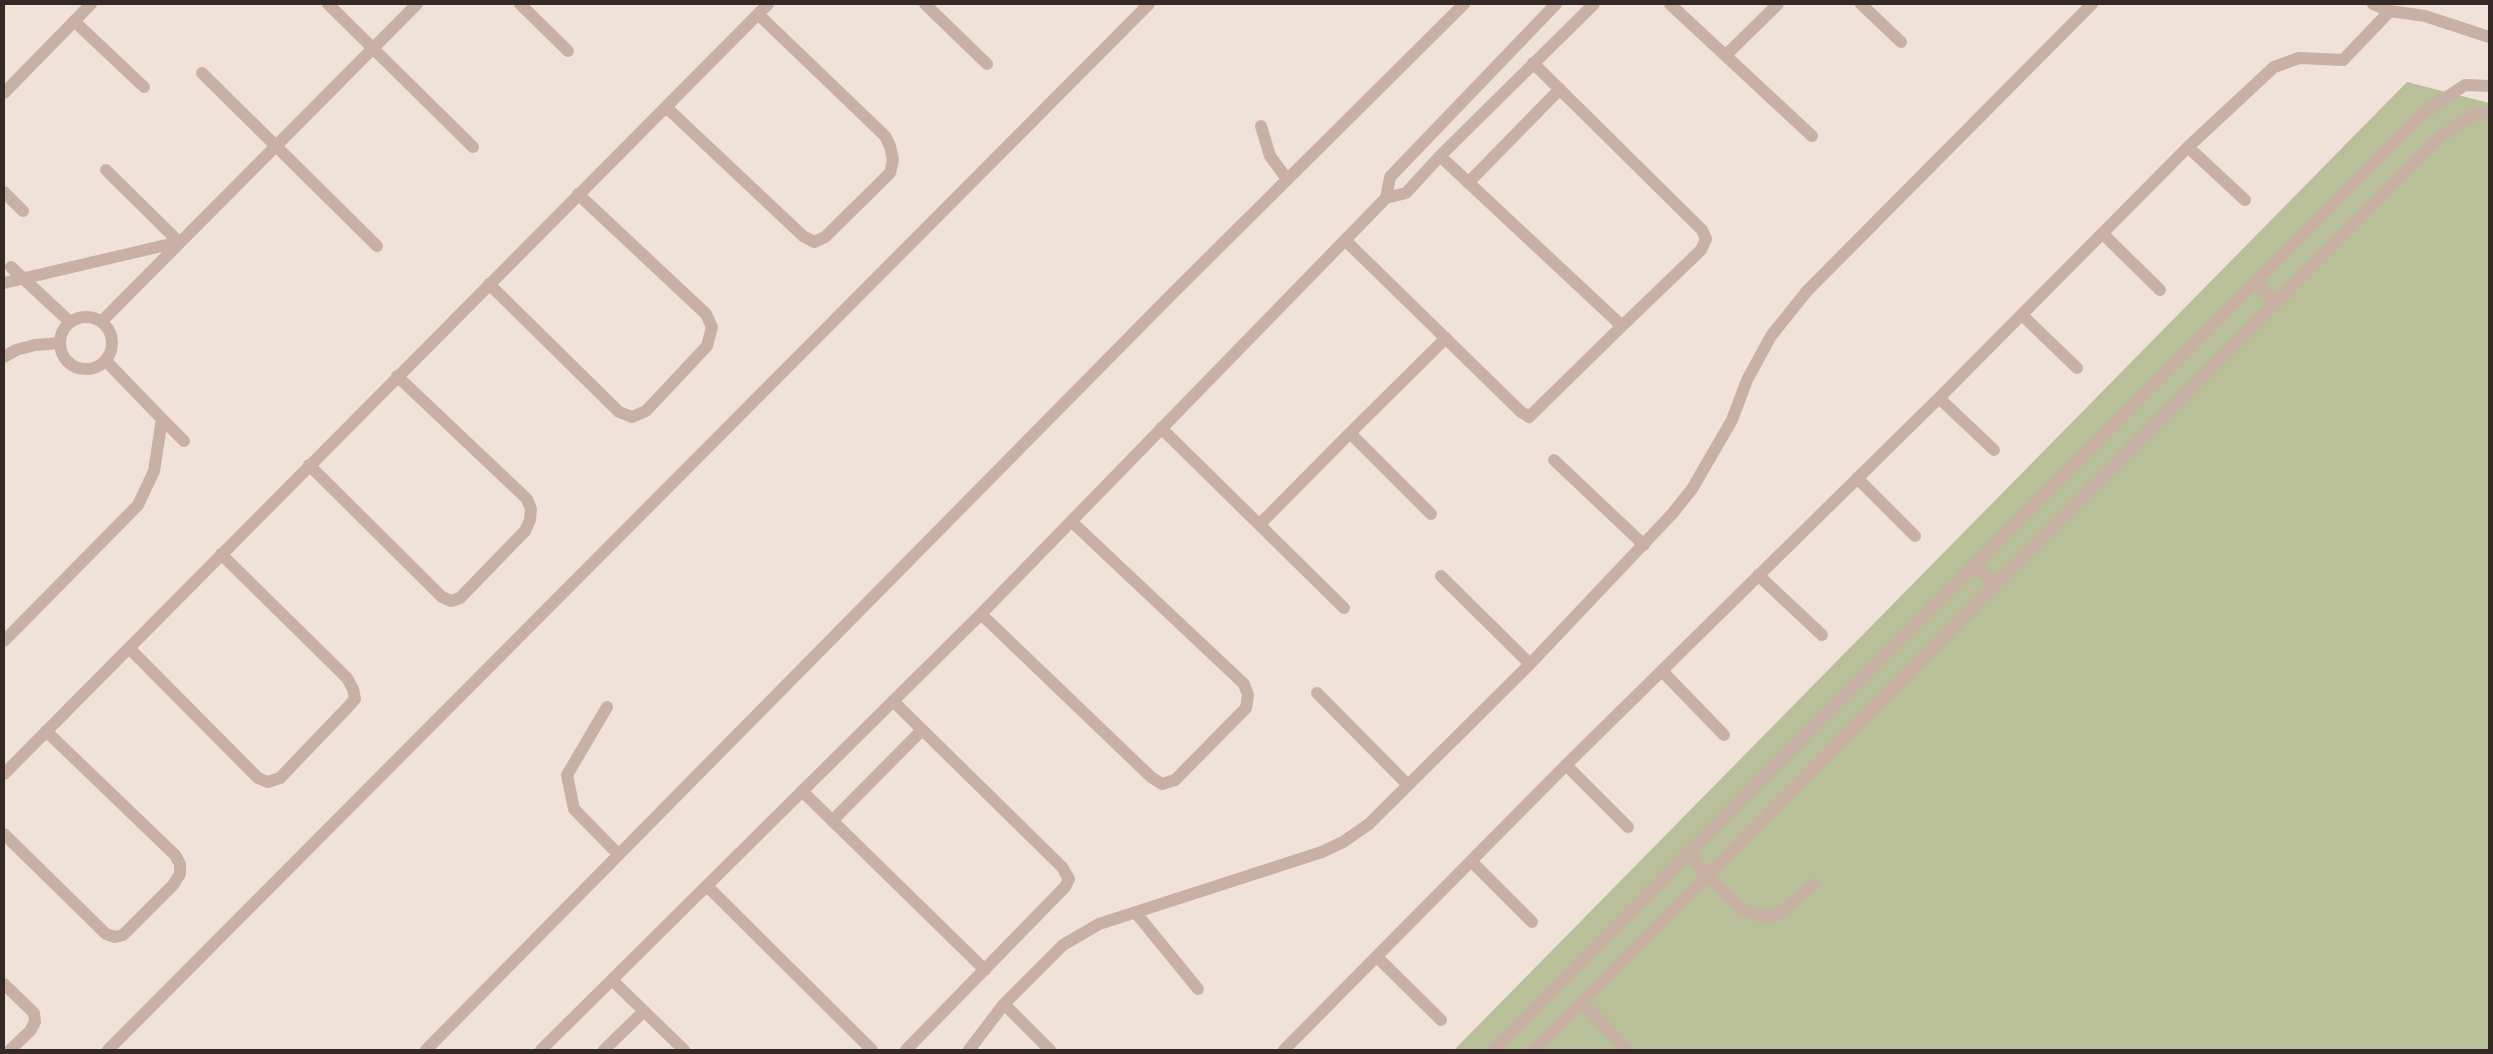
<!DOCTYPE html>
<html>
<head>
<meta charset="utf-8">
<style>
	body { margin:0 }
	#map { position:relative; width:2493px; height:1054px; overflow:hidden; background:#f1e2d9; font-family:Overpass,sans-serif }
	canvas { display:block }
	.frame { position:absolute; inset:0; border:5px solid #342926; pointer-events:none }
</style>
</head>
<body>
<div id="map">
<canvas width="2493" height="1054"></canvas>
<div class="frame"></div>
</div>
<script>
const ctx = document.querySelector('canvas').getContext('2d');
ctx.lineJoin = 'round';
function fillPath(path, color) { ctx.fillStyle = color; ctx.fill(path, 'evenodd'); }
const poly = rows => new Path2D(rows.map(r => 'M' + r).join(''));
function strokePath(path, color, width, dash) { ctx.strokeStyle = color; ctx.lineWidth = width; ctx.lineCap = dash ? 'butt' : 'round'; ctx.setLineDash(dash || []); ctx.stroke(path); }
const green = poly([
	[2407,82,2489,103,2489,1050,1454,1050]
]);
const minor = poly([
	[328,4,473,147],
	[520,4,568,51],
	[925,4,987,64],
	[1670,4,1812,136],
	[1861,4,1901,42],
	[2373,4,2390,11,2425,16,2489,37],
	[74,21,144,87],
	[1727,54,1778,4],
	[202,73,377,246],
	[4,93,91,4],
	[666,107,803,236,814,242,825,237,890,173,893,160,890,146,885,136,758,14],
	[1261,126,1270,156,1287,179],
	[2188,147,2245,200],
	[1440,156,1622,326,1701,250,1706,239,1702,230,1533,63],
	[1468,183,1560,89],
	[4,192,23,211],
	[1386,198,1390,177,1556,4],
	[2103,234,2160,290],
	[1345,240,1520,411,1529,417,1622,326],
	[11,267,70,322],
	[4,283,179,242,106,170],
	[2256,283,2276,303],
	[489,284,619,412,632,417,646,411,707,346,712,327,706,314,578,194],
	[2022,315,2077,368],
	'60 343a26 26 0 1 1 52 0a26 26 0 1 1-52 0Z',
	[101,322,417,4],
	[4,357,16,350,35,345,60,343],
	[1939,398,1994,450],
	[162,419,184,441],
	[1161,428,1344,608],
	[1554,460,1644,545],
	[309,465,442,597,451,601,460,598,525,531,530,520,531,509,527,499,397,376],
	[1857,478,1915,536],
	[1431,514,1350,433,1446,338],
	[1260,524,1350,433],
	[1975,564,1995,584],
	[1758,575,1822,635],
	[1441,576,1530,664],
	[981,614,1151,777,1162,784,1175,780,1246,708,1248,695,1244,684,1072,522],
	[4,641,138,505,154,471,162,419,106,361],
	[129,648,258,778,268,782,280,778,347,708,355,699,353,689,347,678,221,554],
	[1662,671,1724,735],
	[1317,693,1408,785],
	[893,701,1062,867,1069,879,1065,887,906,1050],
	[607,707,567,775,574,809,618,854],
	[1566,765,1628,827],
	[4,774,768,4],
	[802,791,985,970],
	[832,821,922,730],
	[4,834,106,934,115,937,123,935,173,885,180,874,180,864,175,855,46,731],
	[1689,853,1707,876,1743,910,1760,916,1777,915,1813,885],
	[1471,861,1532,922],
	[707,886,872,1050],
	[1136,913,1198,989],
	[1377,957,1441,1020],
	[612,980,684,1050],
	[4,984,34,1013,35,1022,30,1031,10,1050],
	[1582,1002,1627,1050],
	[1004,1004,1050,1050],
	[108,1050,1149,4],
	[426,1050,1172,294,1464,4],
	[541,1050,981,614,1386,198,1406,193,1440,156,1594,4],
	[604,1050,644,1011],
	[969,1050,1004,1004,1063,945,1099,924,1322,852,1343,842,1369,824,1530,664,1672,514,1692,489,1732,420,1747,380,1771,336,1807,291,2092,4],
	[1284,1050,1566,765,1939,398,2188,147,2274,67,2299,58,2343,60,2390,11],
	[1493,1050,2423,113,2465,85,2489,86],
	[1534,1050,2441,136,2474,114,2489,114]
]);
fillPath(green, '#b8bf99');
strokePath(minor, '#c8b0a5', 12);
</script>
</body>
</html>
